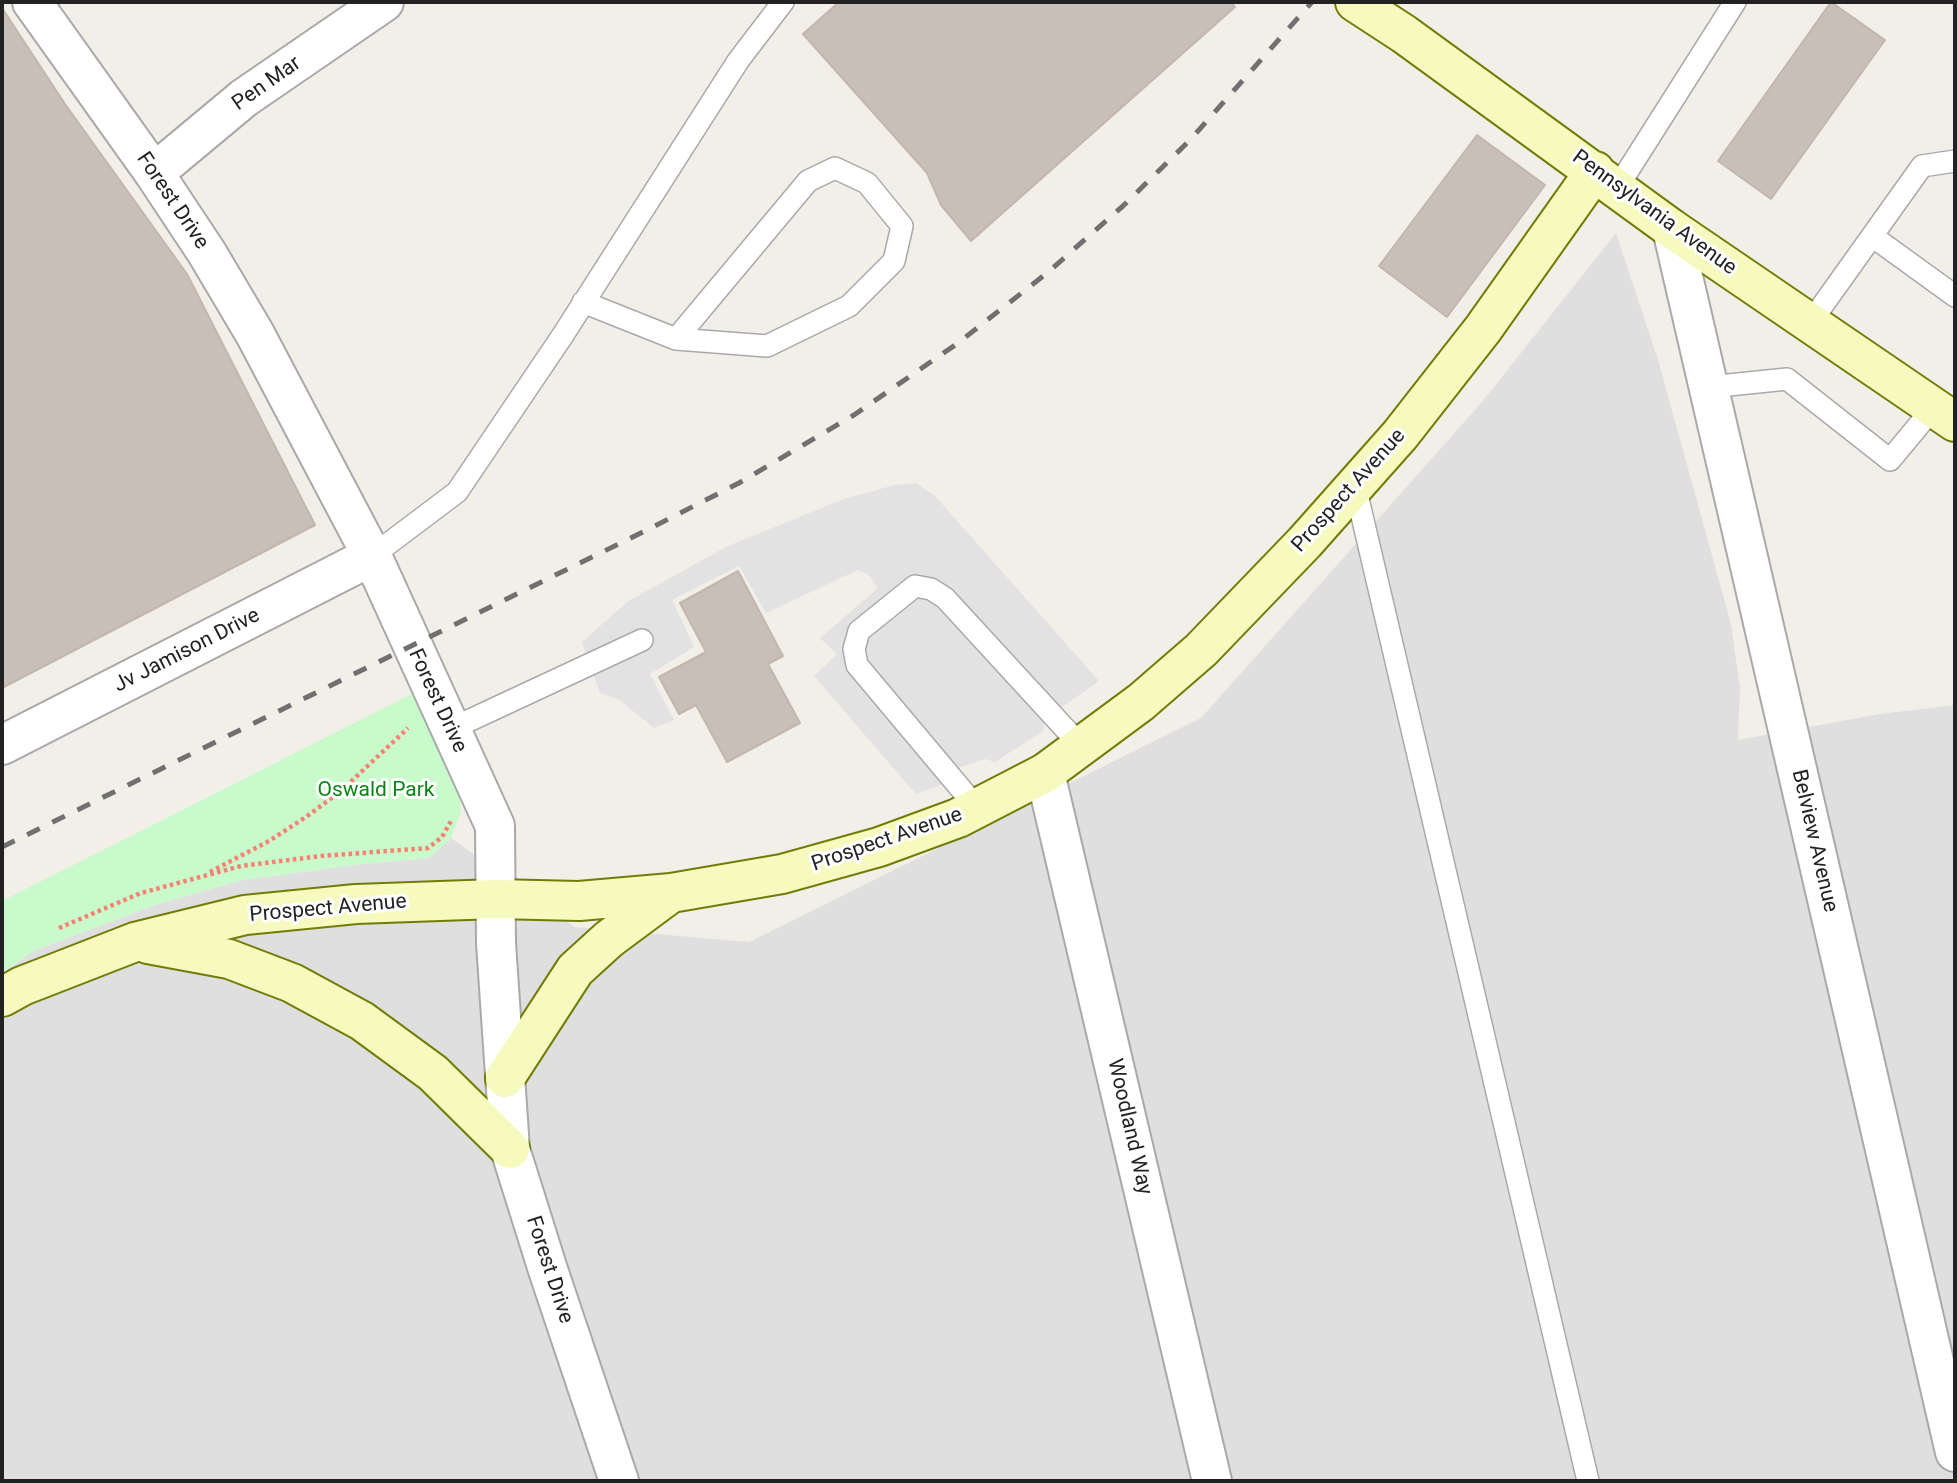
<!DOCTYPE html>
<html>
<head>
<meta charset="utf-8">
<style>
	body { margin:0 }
	#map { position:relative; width:1957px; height:1483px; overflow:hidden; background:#f2efe9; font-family:Roboto,sans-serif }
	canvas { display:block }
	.frame { position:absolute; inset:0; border:4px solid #222; pointer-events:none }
</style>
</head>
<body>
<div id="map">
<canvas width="1957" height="1483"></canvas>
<div class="frame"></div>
</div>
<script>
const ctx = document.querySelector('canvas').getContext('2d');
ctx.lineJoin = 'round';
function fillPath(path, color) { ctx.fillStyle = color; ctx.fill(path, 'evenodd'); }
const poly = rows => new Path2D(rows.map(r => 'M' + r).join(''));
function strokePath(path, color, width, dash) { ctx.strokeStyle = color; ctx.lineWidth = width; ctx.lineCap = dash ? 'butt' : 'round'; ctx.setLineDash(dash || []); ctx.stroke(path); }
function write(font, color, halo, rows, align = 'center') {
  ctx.font = font + ' Roboto,sans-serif'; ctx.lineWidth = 6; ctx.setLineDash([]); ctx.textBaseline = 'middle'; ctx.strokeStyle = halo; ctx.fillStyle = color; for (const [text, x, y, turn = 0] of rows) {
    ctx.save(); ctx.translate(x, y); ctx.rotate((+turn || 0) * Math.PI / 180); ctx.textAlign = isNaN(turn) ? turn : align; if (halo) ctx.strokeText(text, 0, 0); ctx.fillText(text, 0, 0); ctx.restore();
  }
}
const residential = poly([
	[1616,233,1658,360,1731,624,1740,688,1738,740,1880,714,1955,705,1955,1481,2,1481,2,973,33,951,155,905,242,880,361,864,429,858,451,838,575,927,749,942,1201,718,1482,402]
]);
const park = poly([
	[412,694,459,792,461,812,451,838,429,858,361,864,242,880,155,905,33,951,2,973,2,901]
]);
const parking = poly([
	[916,483,935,496,1099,681,1045,719,1043,731,995,762,985,759,955,769,940,785,916,794,814,676,837,654,820,638,878,588,868,574,858,570,766,613,739,566,672,600,694,647,650,674,674,720,654,728,618,699,600,693,582,642,627,602,728,546,844,499,895,485]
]);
const building = poly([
	[839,2,1231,2,1235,7,971,241,941,205,927,173,803,34,839,2],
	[1831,2,1885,40,1771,199,1718,161,1831,2],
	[2,8,65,104,187,274,315,525,2,688,2,8],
	[1477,135,1545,185,1447,317,1379,266,1477,135],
	[738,571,783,656,768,664,800,723,727,762,696,705,679,714,659,677,706,652,680,603,738,571]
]);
const path = poly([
	[210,872,269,841,306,817,341,791,408,728],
	[59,928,141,893,241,866,321,856,428,848,442,837,451,821]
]);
const lane = poly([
	[1617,188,1735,2],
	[1872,236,1955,296],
	[583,302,676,339,767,346,849,306,894,261,902,226,867,183,835,168,808,181,676,339],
	[1810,323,1922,166,1955,161],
	[1709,387,1787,379,1890,460,1934,407],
	[1355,486,1588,1481],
	[372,556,457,492,563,335,738,61,783,2],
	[451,729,642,640],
	[977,808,857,665,854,649,859,631,915,586,931,589,945,598,1082,747]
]);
const street = poly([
	[32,2,154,173,207,253,255,334,372,556,495,826,496,943,510,1149,548,1270,619,1481],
	[154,173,244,98,384,2],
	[1672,229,1955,1452],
	[2,745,372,556],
	[1045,773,1212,1481]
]);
const secondary = poly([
	[1355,2,1404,34,1672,229,1955,422],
	[148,944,229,959,292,983,362,1021,433,1073,510,1149],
	[2,997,22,986,135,942,245,915,356,904,496,899,579,901,671,893,782,874,879,847,958,818,1045,773,1141,702,1201,650,1305,542,1400,435,1483,329,1595,171],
	[505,1078,575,970,609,939,671,893]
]);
const rail = poly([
	[2,847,643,532,739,483,854,415,958,343,1047,273,1123,206,1190,140,1312,2]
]);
const streetNames = [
	["Pen Mar",267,84,-35],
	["Forest Drive",172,201,56],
	["Pennsylvania Avenue",1654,213,36],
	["Prospect Avenue",1349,491,-48],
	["Jv Jamison Drive",187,651,-27],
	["Forest Drive",437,701,65],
	["Prospect Avenue",887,840,-19],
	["Belview Avenue",1814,841,77],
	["Prospect Avenue",328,909,-5],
	["Woodland Way",1129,1127,77],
	["Forest Drive",549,1270,72]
];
const parkNames = [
	["Oswald Park",376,791]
];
fillPath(residential, '#e0dfdf');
fillPath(park, '#c8facc');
fillPath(parking, '#e2e2e2');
fillPath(building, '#c7bfb8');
strokePath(building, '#c4b6ab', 2);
strokePath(lane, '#a9a9a9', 24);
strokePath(street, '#a9a9a9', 42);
strokePath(secondary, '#707d05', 42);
strokePath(path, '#fa8072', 4.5, [3.5, 3.5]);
strokePath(lane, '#fff', 21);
strokePath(street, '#fff', 38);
strokePath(secondary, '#f7fabf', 38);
strokePath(rail, '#707070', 5, [14, 14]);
write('21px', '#222', '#fff', streetNames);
write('21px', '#0c8416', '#fff', parkNames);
</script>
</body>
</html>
